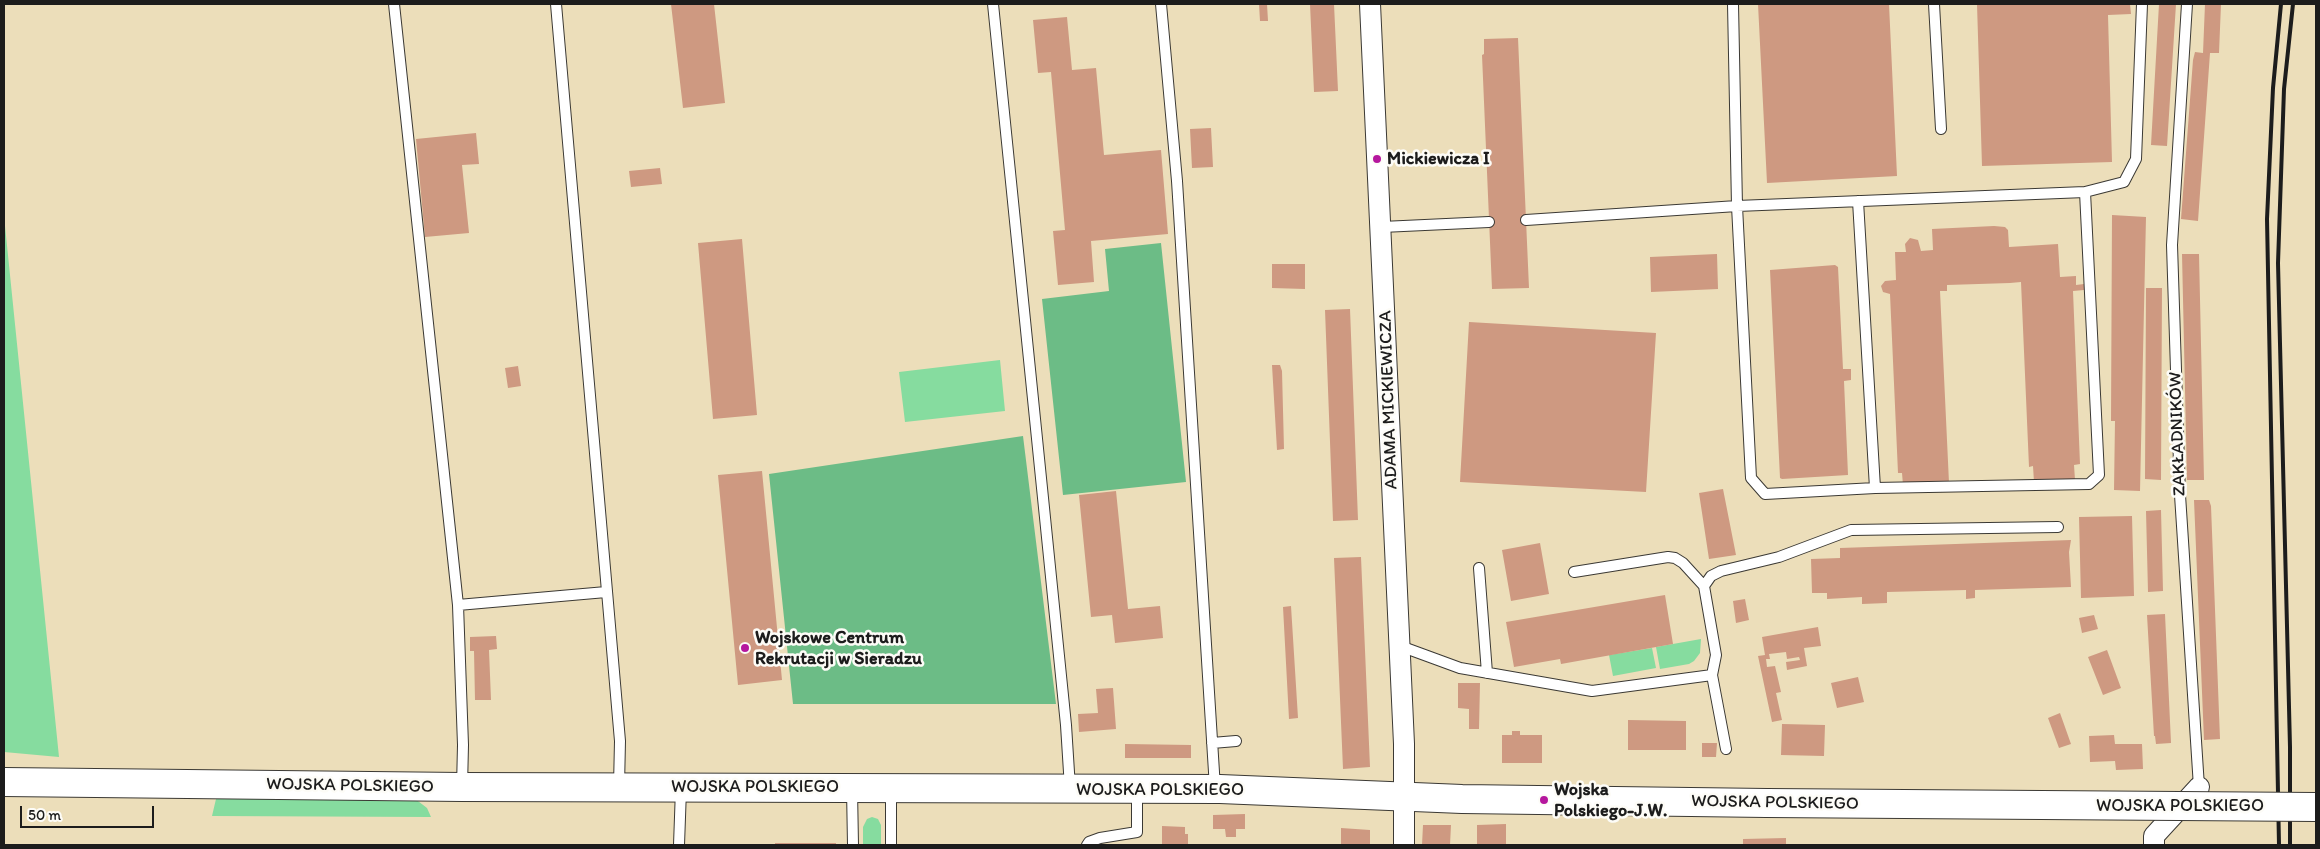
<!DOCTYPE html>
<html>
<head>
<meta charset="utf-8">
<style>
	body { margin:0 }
	#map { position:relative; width:2320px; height:849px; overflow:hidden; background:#ecdeba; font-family:Itim,sans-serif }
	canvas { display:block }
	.frame { position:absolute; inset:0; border:5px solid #1c1c1c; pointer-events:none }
	.scale { position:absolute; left:20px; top:806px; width:134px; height:22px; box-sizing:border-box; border:2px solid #1c1c1c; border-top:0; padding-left:6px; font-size:15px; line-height:18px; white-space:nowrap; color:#1c1c1c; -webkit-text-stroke:4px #fdfcf7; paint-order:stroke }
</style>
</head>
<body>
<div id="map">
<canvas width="2320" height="849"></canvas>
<div class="frame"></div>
<div class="scale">50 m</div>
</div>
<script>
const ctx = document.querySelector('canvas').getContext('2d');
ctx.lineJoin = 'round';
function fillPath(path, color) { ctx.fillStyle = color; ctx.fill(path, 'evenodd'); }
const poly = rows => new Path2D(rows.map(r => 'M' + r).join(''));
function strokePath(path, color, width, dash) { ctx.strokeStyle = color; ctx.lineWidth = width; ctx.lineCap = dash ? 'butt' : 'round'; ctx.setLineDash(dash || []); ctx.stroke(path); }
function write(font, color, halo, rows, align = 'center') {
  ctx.font = font + ' Itim,sans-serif'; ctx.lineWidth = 5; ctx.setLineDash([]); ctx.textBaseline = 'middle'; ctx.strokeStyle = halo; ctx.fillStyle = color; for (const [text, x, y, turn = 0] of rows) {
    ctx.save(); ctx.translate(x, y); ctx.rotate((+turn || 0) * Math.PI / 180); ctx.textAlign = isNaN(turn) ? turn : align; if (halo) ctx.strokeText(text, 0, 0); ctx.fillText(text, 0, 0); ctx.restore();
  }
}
const green = poly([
	[4,216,59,757,4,752],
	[1000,360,1005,411,905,422,899,372],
	[1701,639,1700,653,1694,661,1689,664,1660,669,1656,647],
	[1652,648,1656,668,1613,676,1609,655],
	[221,797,414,798,427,808,431,817,212,816,216,799],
	[872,817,878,819,881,825,881,845,863,845,863,827,867,819]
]);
const forest = poly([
	[1161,243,1186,482,1063,495,1042,299,1109,291,1105,249],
	[1023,436,1056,704,793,704,769,474]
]);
const building = poly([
	[671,4,714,4,725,103,683,108],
	[1259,4,1267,4,1268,21,1260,21],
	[1310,4,1334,4,1338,91,1314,92],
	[1758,4,1889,4,1897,176,1767,183],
	[1977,4,2130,4,2131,14,2108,15,2112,162,1982,166],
	[2159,4,2176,4,2167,146,2151,145],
	[2205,4,2221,4,2219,53,2210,53,2198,221,2181,219,2193,60,2195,52,2203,53],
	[1067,17,1072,70,1096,68,1104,155,1161,150,1168,234,1091,241,1094,282,1058,285,1053,231,1065,230,1051,72,1038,73,1033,20],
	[1518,38,1529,288,1492,289,1482,55,1484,54,1484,39],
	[1211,128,1213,167,1192,168,1190,129],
	[476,133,479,164,462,165,469,233,425,237,416,139],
	[660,168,662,184,631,187,629,171],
	[2112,215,2146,217,2140,491,2114,490,2115,421,2111,421],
	[1994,226,2005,227,2008,230,2009,247,2058,244,2060,277,2076,276,2076,285,2084,284,2084,290,2073,291,2080,464,2074,465,2075,480,2034,482,2033,466,2029,467,2021,282,2010,283,1947,285,1947,291,1940,291,1949,483,1903,485,1902,473,1898,473,1890,294,1883,292,1881,286,1885,281,1896,280,1895,252,1906,252,1905,244,1910,238,1918,240,1921,251,1933,250,1932,229],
	[742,239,757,415,713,419,698,243],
	[1717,254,1718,289,1651,292,1650,257],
	[2182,254,2199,254,2204,480,2187,480],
	[1272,264,1305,264,1305,289,1272,288],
	[1835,265,1838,267,1843,369,1851,369,1851,380,1844,381,1848,475,1782,479,1780,478,1770,270],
	[2146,288,2162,288,2161,480,2145,479],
	[1350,309,1358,520,1333,521,1325,310],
	[1469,322,1656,333,1646,492,1460,482],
	[1272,365,1280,365,1282,371,1284,449,1277,450],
	[518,366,521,386,508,388,505,368],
	[762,471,782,680,738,685,718,475],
	[1723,489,1736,555,1709,559,1699,493],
	[1116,491,1128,609,1160,606,1163,638,1115,643,1112,615,1091,617,1079,495],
	[2194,500,2209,500,2211,506,2220,739,2204,740],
	[2161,510,2163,591,2148,592,2146,511],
	[2132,516,2134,596,2081,598,2079,517],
	[2071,540,2069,552,2071,587,1975,590,1975,598,1966,599,1966,590,1887,592,1887,603,1862,604,1862,597,1827,599,1827,593,1812,593,1811,559,1840,558,1840,548],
	[1540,543,1549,594,1511,601,1502,550],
	[1361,557,1370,767,1343,769,1334,558],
	[1665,595,1673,644,1561,664,1560,659,1514,667,1506,622],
	[1745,599,1749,620,1736,623,1733,601],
	[1291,606,1298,718,1289,719,1283,607],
	[2165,614,2171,743,2156,744,2155,736,2154,736,2147,615],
	[2094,615,2098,629,2082,633,2079,618],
	[1818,627,1821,646,1804,648,1807,666,1787,670,1786,662,1800,660,1799,657,1787,659,1786,652,1769,654,1770,659,1766,659,1767,667,1775,666,1781,692,1776,693,1782,720,1772,722,1758,656,1765,655,1762,637],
	[496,636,497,649,489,650,491,700,475,700,474,651,470,651,470,637],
	[2107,650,2121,688,2103,695,2088,657],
	[1858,677,1864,702,1837,708,1831,683],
	[1458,683,1480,683,1479,729,1469,729,1469,709,1458,708],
	[1113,688,1116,729,1079,732,1078,714,1098,713,1096,689],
	[2060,713,2071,744,2059,748,2048,718],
	[1628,720,1686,721,1686,750,1628,750],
	[1782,724,1825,725,1824,756,1781,755],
	[1512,731,1520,731,1520,735,1542,735,1542,763,1502,763,1502,735,1512,735],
	[2114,735,2115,744,2142,744,2143,769,2116,770,2115,761,2090,762,2089,736],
	[1702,743,1717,743,1716,757,1702,757],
	[1125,744,1191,745,1191,758,1125,758],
	[1245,814,1245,829,1236,829,1236,837,1226,837,1225,829,1213,829,1213,815],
	[1506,824,1506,845,1477,845,1477,825],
	[1423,825,1451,825,1450,845,1422,845],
	[1162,826,1185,827,1185,834,1188,834,1188,845,1162,845],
	[1341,828,1370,830,1370,845,1341,845],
	[1786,838,1786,845,1743,845,1743,839],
	[775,843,836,843,836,845,775,845]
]);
const service = poly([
	[394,4,458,605,463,745,462,787],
	[556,4,620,741,619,786],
	[993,4,1066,725,1070,788],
	[1161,4,1177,181,1215,788],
	[1934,4,1941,129],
	[2187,4,2172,245,2180,495,2199,787],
	[2085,192,2124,182,2136,159,2142,4],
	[1858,201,1875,488],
	[1526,220,1737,206,2085,192,2099,475,2089,484,1875,488,1765,494,1751,478,1737,206,1733,4],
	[1382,227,1489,222],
	[1479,568,1487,673],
	[1574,572,1668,557,1675,558,1683,563,1704,586],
	[458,605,606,592],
	[1400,646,1460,668,1592,691,1712,675,1716,655,1704,586,1711,576,1721,571,1779,557,1851,530,2058,527],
	[1712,675,1726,749],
	[1212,743,1236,741],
	[852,789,853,845],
	[679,845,681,789],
	[891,845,891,789],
	[1087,845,1089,842,1100,838,1137,832,1137,790]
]);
const minor = poly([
	[1370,4,1404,744,1404,845],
	[2154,845,2154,836,2199,787]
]);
const primary = poly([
	[4,782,462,787,1220,789,1462,799,1767,803]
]);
const rail = poly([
	[2279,845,2267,219,2273,88,2281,4],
	[2290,845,2290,747,2278,263,2284,89,2293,4]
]);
const primaryBridge = poly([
	[1767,803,2316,807]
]);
const markers = [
	[1377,159,5,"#b5179e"],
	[745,648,5,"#b5179e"],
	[1544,800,5,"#b5179e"]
];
const poiNames = [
	["Mickiewicza I",1387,159],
	["Wojskowe Centrum",755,638],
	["Rekrutacji w Sieradzu",755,659],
	["Wojska",1554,790],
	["Polskiego-J.W.",1554,811]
];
const streetNames = [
	["ADAMA MICKIEWICZA",1389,400,-92],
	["ZAKŁADNIKÓW",2178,434,-92],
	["WOJSKA POLSKIEGO",350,786,1],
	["WOJSKA POLSKIEGO",755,787],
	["WOJSKA POLSKIEGO",1160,790],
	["WOJSKA POLSKIEGO",1775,803,1],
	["WOJSKA POLSKIEGO",2180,806]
];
fillPath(green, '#86dc9f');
fillPath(forest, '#6cbc86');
fillPath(building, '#ce9981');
strokePath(service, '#3b3934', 12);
strokePath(minor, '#3b3934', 22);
strokePath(primary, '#3b3934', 30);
strokePath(service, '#fff', 10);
strokePath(minor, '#fff', 20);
strokePath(primary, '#fff', 28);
strokePath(rail, '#1c1c1c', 4);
strokePath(primaryBridge, '#3b3934', 30, []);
strokePath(primaryBridge, '#fff', 28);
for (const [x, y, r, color] of markers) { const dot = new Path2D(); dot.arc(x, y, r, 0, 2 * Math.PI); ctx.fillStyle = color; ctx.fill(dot); strokePath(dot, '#fdfcf7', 2); }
write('bold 18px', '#1c1c1c', '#fdfcf7', poiNames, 'left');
write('18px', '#1c1c1c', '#fdfcf7', streetNames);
</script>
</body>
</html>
